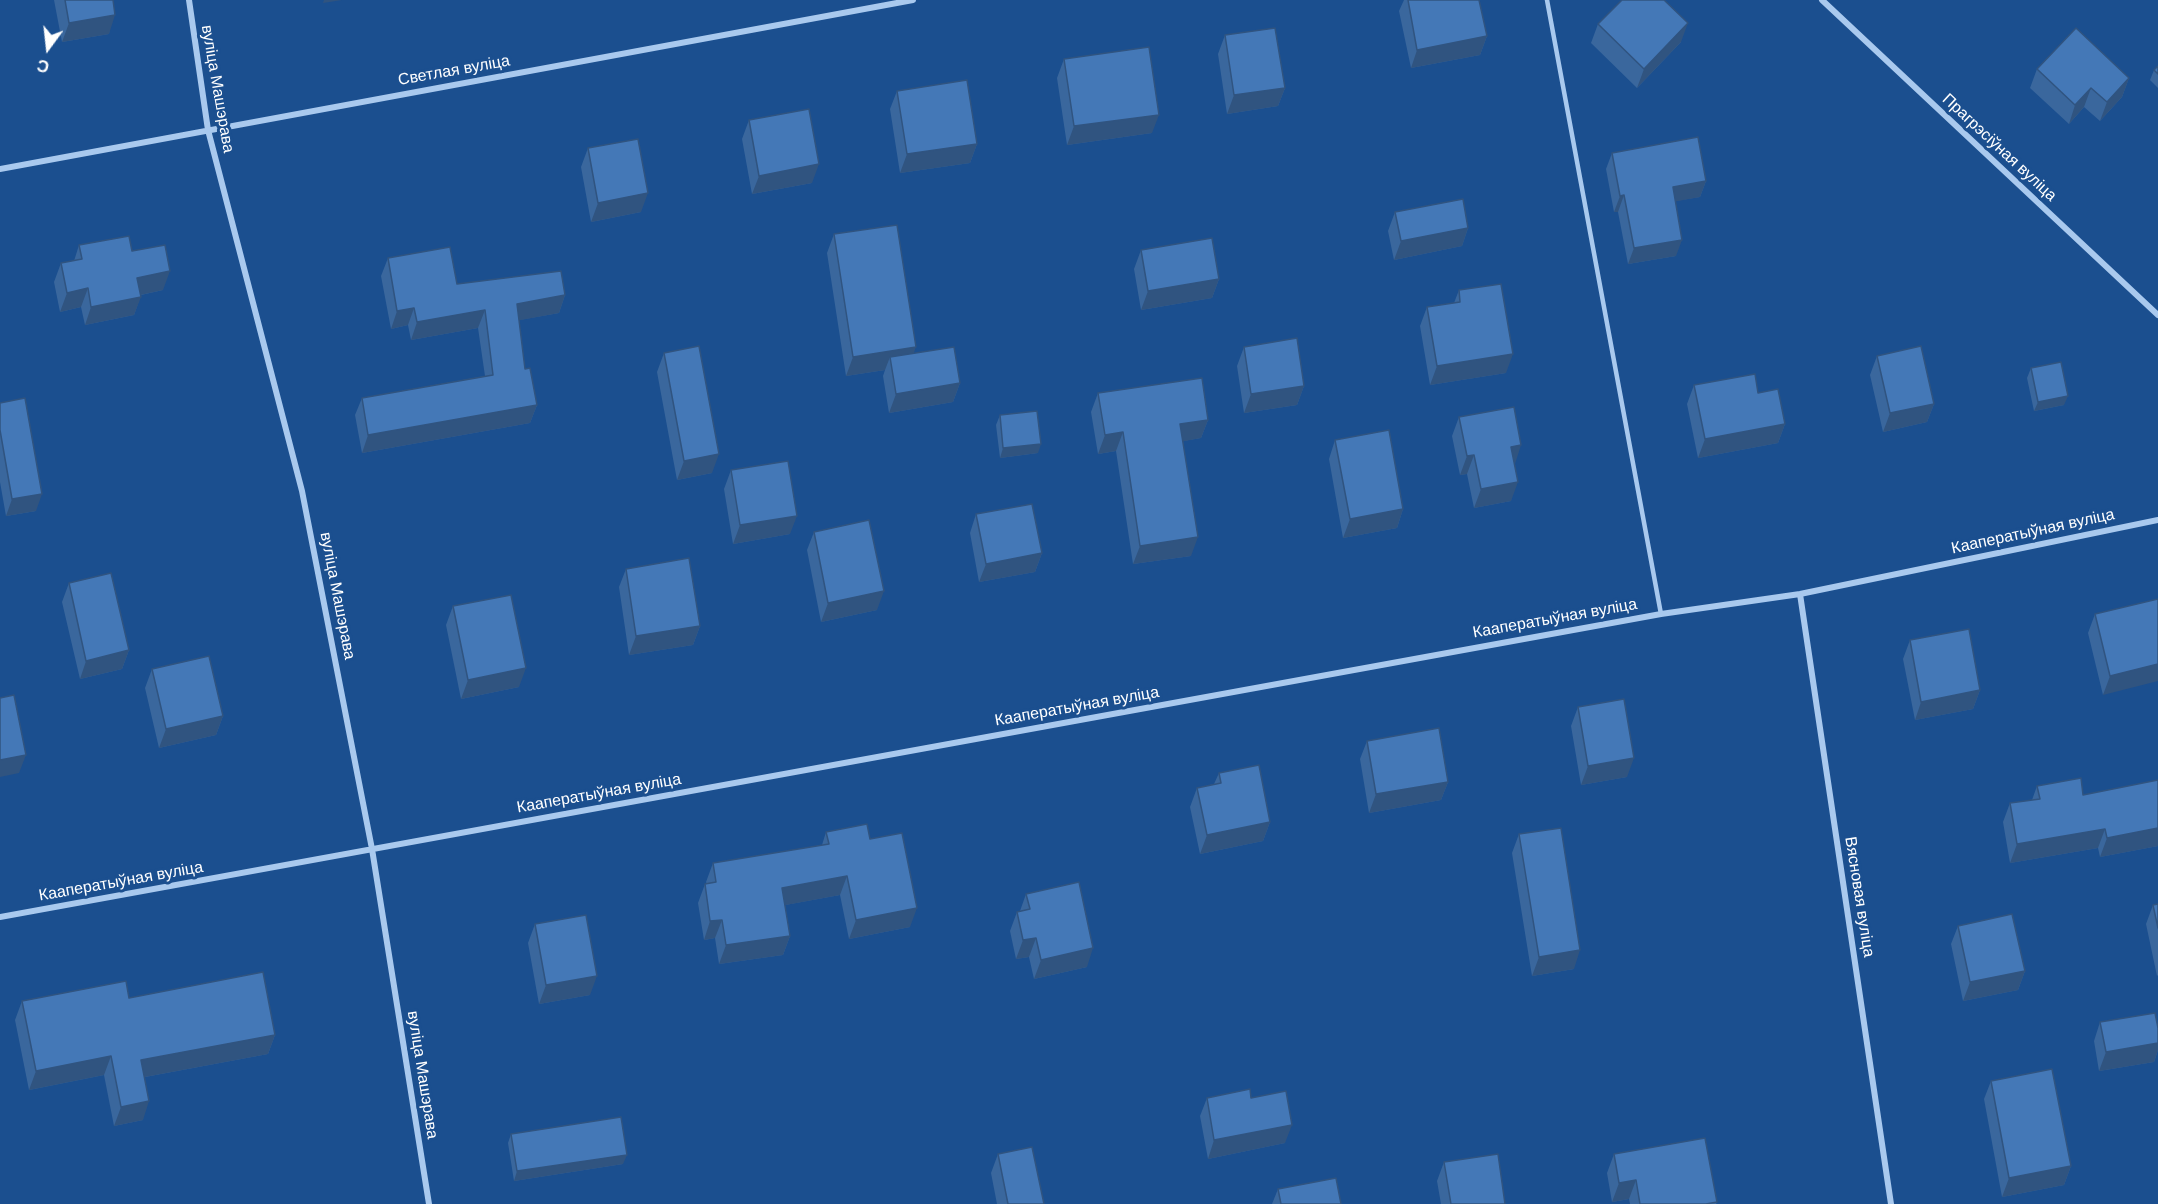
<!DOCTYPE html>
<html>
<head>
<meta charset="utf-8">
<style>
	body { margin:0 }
	#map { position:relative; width:2158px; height:1204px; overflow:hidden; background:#1b4f8f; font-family:"DM Sans",sans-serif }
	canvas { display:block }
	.north { position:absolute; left:18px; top:18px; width:60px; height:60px; -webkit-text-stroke:4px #1b4f8f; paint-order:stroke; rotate:195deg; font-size:16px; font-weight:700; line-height:24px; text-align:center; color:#fff }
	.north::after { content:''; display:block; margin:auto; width:21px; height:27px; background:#fff; clip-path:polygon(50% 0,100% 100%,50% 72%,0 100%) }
</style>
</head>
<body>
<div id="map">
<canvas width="2158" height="1204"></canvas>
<div class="north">С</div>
</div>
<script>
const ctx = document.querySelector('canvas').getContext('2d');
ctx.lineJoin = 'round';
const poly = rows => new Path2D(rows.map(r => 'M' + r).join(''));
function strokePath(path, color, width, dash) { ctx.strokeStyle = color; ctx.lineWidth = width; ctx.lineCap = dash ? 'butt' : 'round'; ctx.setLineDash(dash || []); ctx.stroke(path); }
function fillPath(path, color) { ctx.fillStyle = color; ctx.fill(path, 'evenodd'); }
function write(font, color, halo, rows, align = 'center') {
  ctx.font = font + ' "DM Sans",sans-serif'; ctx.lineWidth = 6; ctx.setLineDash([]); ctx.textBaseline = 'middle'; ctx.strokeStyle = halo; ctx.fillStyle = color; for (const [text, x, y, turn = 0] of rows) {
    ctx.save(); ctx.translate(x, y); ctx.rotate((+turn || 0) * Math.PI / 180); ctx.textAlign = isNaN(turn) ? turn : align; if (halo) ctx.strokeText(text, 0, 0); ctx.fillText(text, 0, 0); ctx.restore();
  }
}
const lane = poly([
	[1547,0,1661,614]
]);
const street = poly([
	[189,0,208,130,302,491,372,849,429,1204],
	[1822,0,2158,315],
	[0,169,913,0],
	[1800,594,1891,1204],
	[0,917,1661,614,1800,594,2158,520]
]);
const wall = poly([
	[54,0,113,0,109,34,62,42],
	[1404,0,1479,0,1487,36,1480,55,1411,68,1399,11],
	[1598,24,1681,42,1637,88,1591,43],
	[1225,35,1285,88,1278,106,1227,114,1218,54],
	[1064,59,1152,133,1067,145,1057,78],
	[2158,66,2158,88,2150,80,2154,70],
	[2037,69,2129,78,2122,97,2100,121,2084,107,2069,124,2030,88],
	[897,91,977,144,970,163,900,173,890,109],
	[749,120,812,183,752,194,742,139],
	[588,148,641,212,591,222,581,167],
	[1612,153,1706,181,1700,197,1675,201,1676,256,1628,264,1618,212,1614,212,1606,169],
	[1395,212,1468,228,1462,246,1394,260,1388,231],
	[834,234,914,353,960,383,953,402,889,413,883,376,885,370,846,376,827,253],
	[79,245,163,290,141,295,134,315,85,325,81,307,60,312,54,282,61,263,74,261],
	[1141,250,1219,279,1212,298,1141,310,1134,269],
	[388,258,457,284,565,295,559,313,519,320,525,369,537,405,530,423,362,453,355,415,362,398,485,376,478,328,411,340,408,325,391,329,381,276],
	[1459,290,1506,373,1430,385,1420,326,1427,307,1454,303],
	[1244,347,1304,386,1297,405,1244,413,1237,366],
	[664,353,712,473,677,480,657,372],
	[1877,356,1934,404,1927,422,1883,432,1870,375],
	[2031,368,2064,405,2034,411,2027,378],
	[1694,385,1758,393,1785,424,1778,443,1698,458,1687,404],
	[1098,393,1208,420,1201,438,1183,441,1191,556,1133,564,1116,451,1098,454,1091,412],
	[0,403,36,511,6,516,0,482],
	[1000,415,1038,453,1000,458,996,425],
	[1459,417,1515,464,1511,501,1474,508,1467,474,1460,475,1452,436],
	[1335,440,1403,509,1397,528,1343,538,1329,459],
	[731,470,790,534,733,544,724,489],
	[976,514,1042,553,1035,572,979,582,970,533],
	[814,532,877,610,821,622,807,550],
	[626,569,700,626,693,645,629,655,619,587],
	[69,583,129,650,122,669,80,679,62,602],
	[2158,599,2103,695,2088,633,2095,614],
	[453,606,519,687,461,699,446,625],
	[1910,640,1980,690,1973,709,1915,720,1903,659],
	[152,669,223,716,216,735,159,748,145,688],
	[1578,707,1627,777,1581,785,1571,726],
	[1367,741,1448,782,1441,800,1369,813,1360,759],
	[1219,773,1270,822,1263,841,1200,854,1190,807,1197,788,1214,784],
	[2158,780,2158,846,2100,857,2098,848,2010,863,2003,822,2010,803,2032,800,2037,786,2083,795],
	[826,832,870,839,910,927,849,939,840,895,785,905,790,936,783,955,719,964,715,938,704,940,698,903,705,884,707,884,706,882,713,863,822,845],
	[1519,834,1574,969,1532,976,1512,853],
	[1026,894,1087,967,1034,979,1029,957,1016,959,1010,931,1017,912,1020,911],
	[2158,904,2158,975,2157,976,2146,924,2153,905],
	[535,924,590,995,539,1004,528,943],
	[1958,926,2025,971,2018,990,1963,1001,1951,944],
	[129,998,275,1035,268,1054,145,1077,143,1120,114,1126,104,1075,29,1090,15,1020,22,1001],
	[2100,1022,2158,1028,2158,1050,2154,1062,2099,1071,2094,1041],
	[1991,1081,2071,1166,2064,1185,2002,1197,1984,1099],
	[1207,1098,1251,1098,1285,1143,1208,1159,1200,1116],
	[511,1134,623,1164,514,1181,508,1143],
	[998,1154,1044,1204,997,1204,991,1173],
	[1614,1154,1717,1202,1716,1204,1630,1204,1629,1199,1612,1202,1607,1173],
	[1444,1162,1505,1204,1441,1204,1437,1181],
	[1278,1189,1341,1204,1272,1204]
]);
const shadedWall = poly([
	[324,0,342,0,323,3],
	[115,15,109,34,62,42,69,23],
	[1688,23,1681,42,1637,88,1644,69],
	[1487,36,1480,55,1411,68,1417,50],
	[2129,78,2122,97,2100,121,2107,102],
	[1285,88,1278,106,1227,114,1234,95],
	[2091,88,2084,107,2069,124,2075,105],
	[1159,115,1152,133,1067,145,1074,126],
	[977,144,970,163,900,173,907,154],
	[819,164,812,183,752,194,759,176],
	[1706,181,1700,197,1667,203,1673,187],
	[648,193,641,212,591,222,598,203],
	[1624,195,1618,212,1614,212,1620,196],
	[1468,228,1462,246,1394,260,1401,241],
	[1682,240,1676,256,1628,264,1634,248],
	[170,271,163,290,131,297,137,278],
	[1219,279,1212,298,1141,310,1148,291],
	[88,288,81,307,60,312,67,293],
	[565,295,559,313,510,322,517,304],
	[141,297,134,315,85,325,91,307],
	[414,308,408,325,391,329,397,311],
	[485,310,478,328,411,340,417,322],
	[916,347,909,366,890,357,885,370,846,376,853,357],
	[1513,354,1506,373,1430,385,1437,366],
	[960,383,953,402,889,413,896,394],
	[1304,386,1297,405,1244,413,1251,394],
	[2068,396,2064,405,2034,411,2038,402],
	[1934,404,1927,422,1883,432,1890,413],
	[537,405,530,423,362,453,368,435],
	[1208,420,1201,438,1174,443,1180,424],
	[1785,424,1778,443,1698,458,1705,439],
	[1123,432,1116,451,1098,454,1105,435],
	[1041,444,1038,453,1000,458,1003,448],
	[1521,445,1515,464,1504,466,1511,447],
	[719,454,712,473,677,480,684,461],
	[1474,455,1467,474,1460,475,1467,456],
	[1518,482,1511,501,1474,508,1481,489],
	[42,494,36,511,6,516,12,499],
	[1403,509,1397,528,1343,538,1350,519],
	[797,516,790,534,733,544,740,525],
	[1198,537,1191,556,1133,564,1140,546],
	[1042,553,1035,572,979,582,986,564],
	[884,591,877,610,821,622,828,603],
	[700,626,693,645,629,655,636,636],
	[129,650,122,669,80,679,86,661],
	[2158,664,2158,681,2103,695,2110,676],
	[526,668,519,687,461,699,468,680],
	[1980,690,1973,709,1915,720,1921,702],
	[223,716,216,735,159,748,166,729],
	[26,755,19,773,0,777,0,760],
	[1634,758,1627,777,1581,785,1588,766],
	[1448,782,1441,800,1369,813,1376,794],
	[1270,822,1263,841,1200,854,1207,835],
	[2158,828,2158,846,2100,857,2107,838],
	[2105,829,2098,848,2010,863,2017,844],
	[847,876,840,895,775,907,782,888],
	[917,908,910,927,849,939,856,920],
	[722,920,715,938,704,940,710,921],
	[790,936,783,955,719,964,726,945],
	[1036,938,1029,957,1016,959,1023,940],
	[1093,948,1087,967,1034,979,1041,960],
	[1580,950,1574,969,1532,976,1539,957],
	[2025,971,2018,990,1963,1001,1970,982],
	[597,976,590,995,539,1004,546,985],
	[275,1035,268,1054,134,1079,141,1060],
	[2158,1043,2158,1050,2154,1062,2099,1071,2106,1052],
	[111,1056,104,1075,29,1090,36,1071],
	[149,1101,143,1120,114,1126,121,1107],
	[1292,1125,1285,1143,1208,1159,1214,1140],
	[627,1155,623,1164,514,1181,517,1171],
	[2071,1166,2064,1185,2002,1197,2009,1178],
	[1636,1180,1629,1199,1612,1202,1619,1183]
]);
const building = poly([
	[65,0,113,0,115,15,69,23,65,0],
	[1408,0,1479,0,1487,36,1417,50,1408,0],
	[1622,0,1664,0,1688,23,1644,69,1598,24,1622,0],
	[1275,28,1285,88,1234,95,1225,35,1275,28],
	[2076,28,2129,78,2107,102,2091,88,2075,105,2037,69,2076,28],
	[1149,47,1159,115,1074,126,1064,59,1149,47],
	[2158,66,2158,74,2154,70,2158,66],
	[967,80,977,144,907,154,897,91,967,80],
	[809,109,819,164,759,176,749,120,809,109],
	[1698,137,1706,181,1673,187,1682,240,1634,248,1624,195,1620,196,1612,153,1698,137],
	[638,139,648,193,598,203,588,148,638,139],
	[1463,199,1468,228,1401,241,1395,212,1463,199],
	[897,225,916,347,853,357,834,234,897,225],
	[129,236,132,251,165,245,170,271,137,278,141,297,91,307,88,288,67,293,61,263,82,259,79,245,129,236],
	[1212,238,1219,279,1148,291,1141,250,1212,238],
	[450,247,457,284,561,271,565,295,517,304,525,369,530,368,537,405,368,435,362,398,493,375,485,310,417,322,414,308,397,311,388,258,450,247],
	[1501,284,1513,354,1437,366,1427,307,1460,302,1459,290,1501,284],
	[1297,338,1304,386,1251,394,1244,347,1297,338],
	[699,346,719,454,684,461,664,353,699,346],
	[1921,346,1934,404,1890,413,1877,356,1921,346],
	[954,347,960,383,896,394,890,357,954,347],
	[2061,362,2068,396,2038,402,2031,368,2061,362],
	[1755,374,1758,393,1778,389,1785,424,1705,439,1694,385,1755,374],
	[1202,378,1208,420,1180,424,1198,537,1140,546,1123,432,1105,435,1098,393,1202,378],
	[25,398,42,494,12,499,0,430,0,403,25,398],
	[1514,407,1521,445,1511,447,1518,482,1481,489,1474,455,1467,456,1459,417,1514,407],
	[1037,411,1041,444,1003,448,1000,415,1037,411],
	[1389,430,1403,509,1350,519,1335,440,1389,430],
	[788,461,797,516,740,525,731,470,788,461],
	[1032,504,1042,553,986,564,976,514,1032,504],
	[869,520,884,591,828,603,814,532,869,520],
	[689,558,700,626,636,636,626,569,689,558],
	[111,573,129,650,86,661,69,583,111,573],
	[511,595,526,668,468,680,453,606,511,595],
	[2158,599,2158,664,2110,676,2095,614,2158,599],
	[1969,629,1980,690,1921,702,1910,640,1969,629],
	[209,656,223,716,166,729,152,669,209,656],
	[14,695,26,755,0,760,0,698,14,695],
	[1624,699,1634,758,1588,766,1578,707,1624,699],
	[1439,728,1448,782,1376,794,1367,741,1439,728],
	[1259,765,1270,822,1207,835,1197,788,1221,783,1219,773,1259,765],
	[2081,778,2083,795,2158,780,2158,828,2107,838,2105,829,2017,844,2010,803,2040,799,2037,786,2081,778],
	[867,824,870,839,902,833,917,908,856,920,847,876,782,888,790,936,726,945,722,920,710,921,705,884,716,882,713,863,829,844,826,832,867,824],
	[1561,828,1580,950,1539,957,1519,834,1561,828],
	[1079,882,1093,948,1041,960,1036,938,1023,940,1017,912,1030,909,1026,894,1079,882],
	[2158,904,2158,928,2153,905,2158,904],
	[2012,914,2025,971,1970,982,1958,926,2012,914],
	[586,915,597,976,546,985,535,924,586,915],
	[263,972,275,1035,141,1060,149,1101,121,1107,111,1056,36,1071,22,1001,126,981,129,998,263,972],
	[2155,1013,2158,1028,2158,1043,2106,1052,2100,1022,2155,1013],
	[2052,1069,2071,1166,2009,1178,1991,1081,2052,1069],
	[1250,1089,1251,1098,1286,1091,1292,1125,1214,1140,1207,1098,1250,1089],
	[621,1117,627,1155,517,1171,511,1134,621,1117],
	[1705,1138,1717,1202,1706,1204,1640,1204,1636,1180,1619,1183,1614,1154,1705,1138],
	[1032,1147,1044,1204,1008,1204,998,1154,1032,1147],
	[1498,1154,1505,1204,1451,1204,1444,1162,1498,1154],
	[1336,1178,1341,1204,1281,1204,1278,1189,1336,1178]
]);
const streetNames = [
	["Светлая вуліца",454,71,-10],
	["вуліца Машэрава",217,89,80],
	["Прагрэсіўная вуліца",1999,148,43],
	["Кааператыўная вуліца",2033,532,-12],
	["вуліца Машэрава",337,596,79],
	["Кааператыўная вуліца",1555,619,-10],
	["Кааператыўная вуліца",1077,707,-10],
	["Кааператыўная вуліца",599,794,-10],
	["Кааператыўная вуліца",121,882,-10],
	["Вясновая вуліца",1859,897,81],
	["вуліца Машэрава",422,1075,81]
];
strokePath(lane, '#a9c9ee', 4.5);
strokePath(street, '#a9c9ee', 6);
fillPath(wall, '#3a679d');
fillPath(shadedWall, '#305480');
fillPath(building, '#4478b7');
strokePath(building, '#305480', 1.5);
write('16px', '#fff', '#1b4f8f', streetNames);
</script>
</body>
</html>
